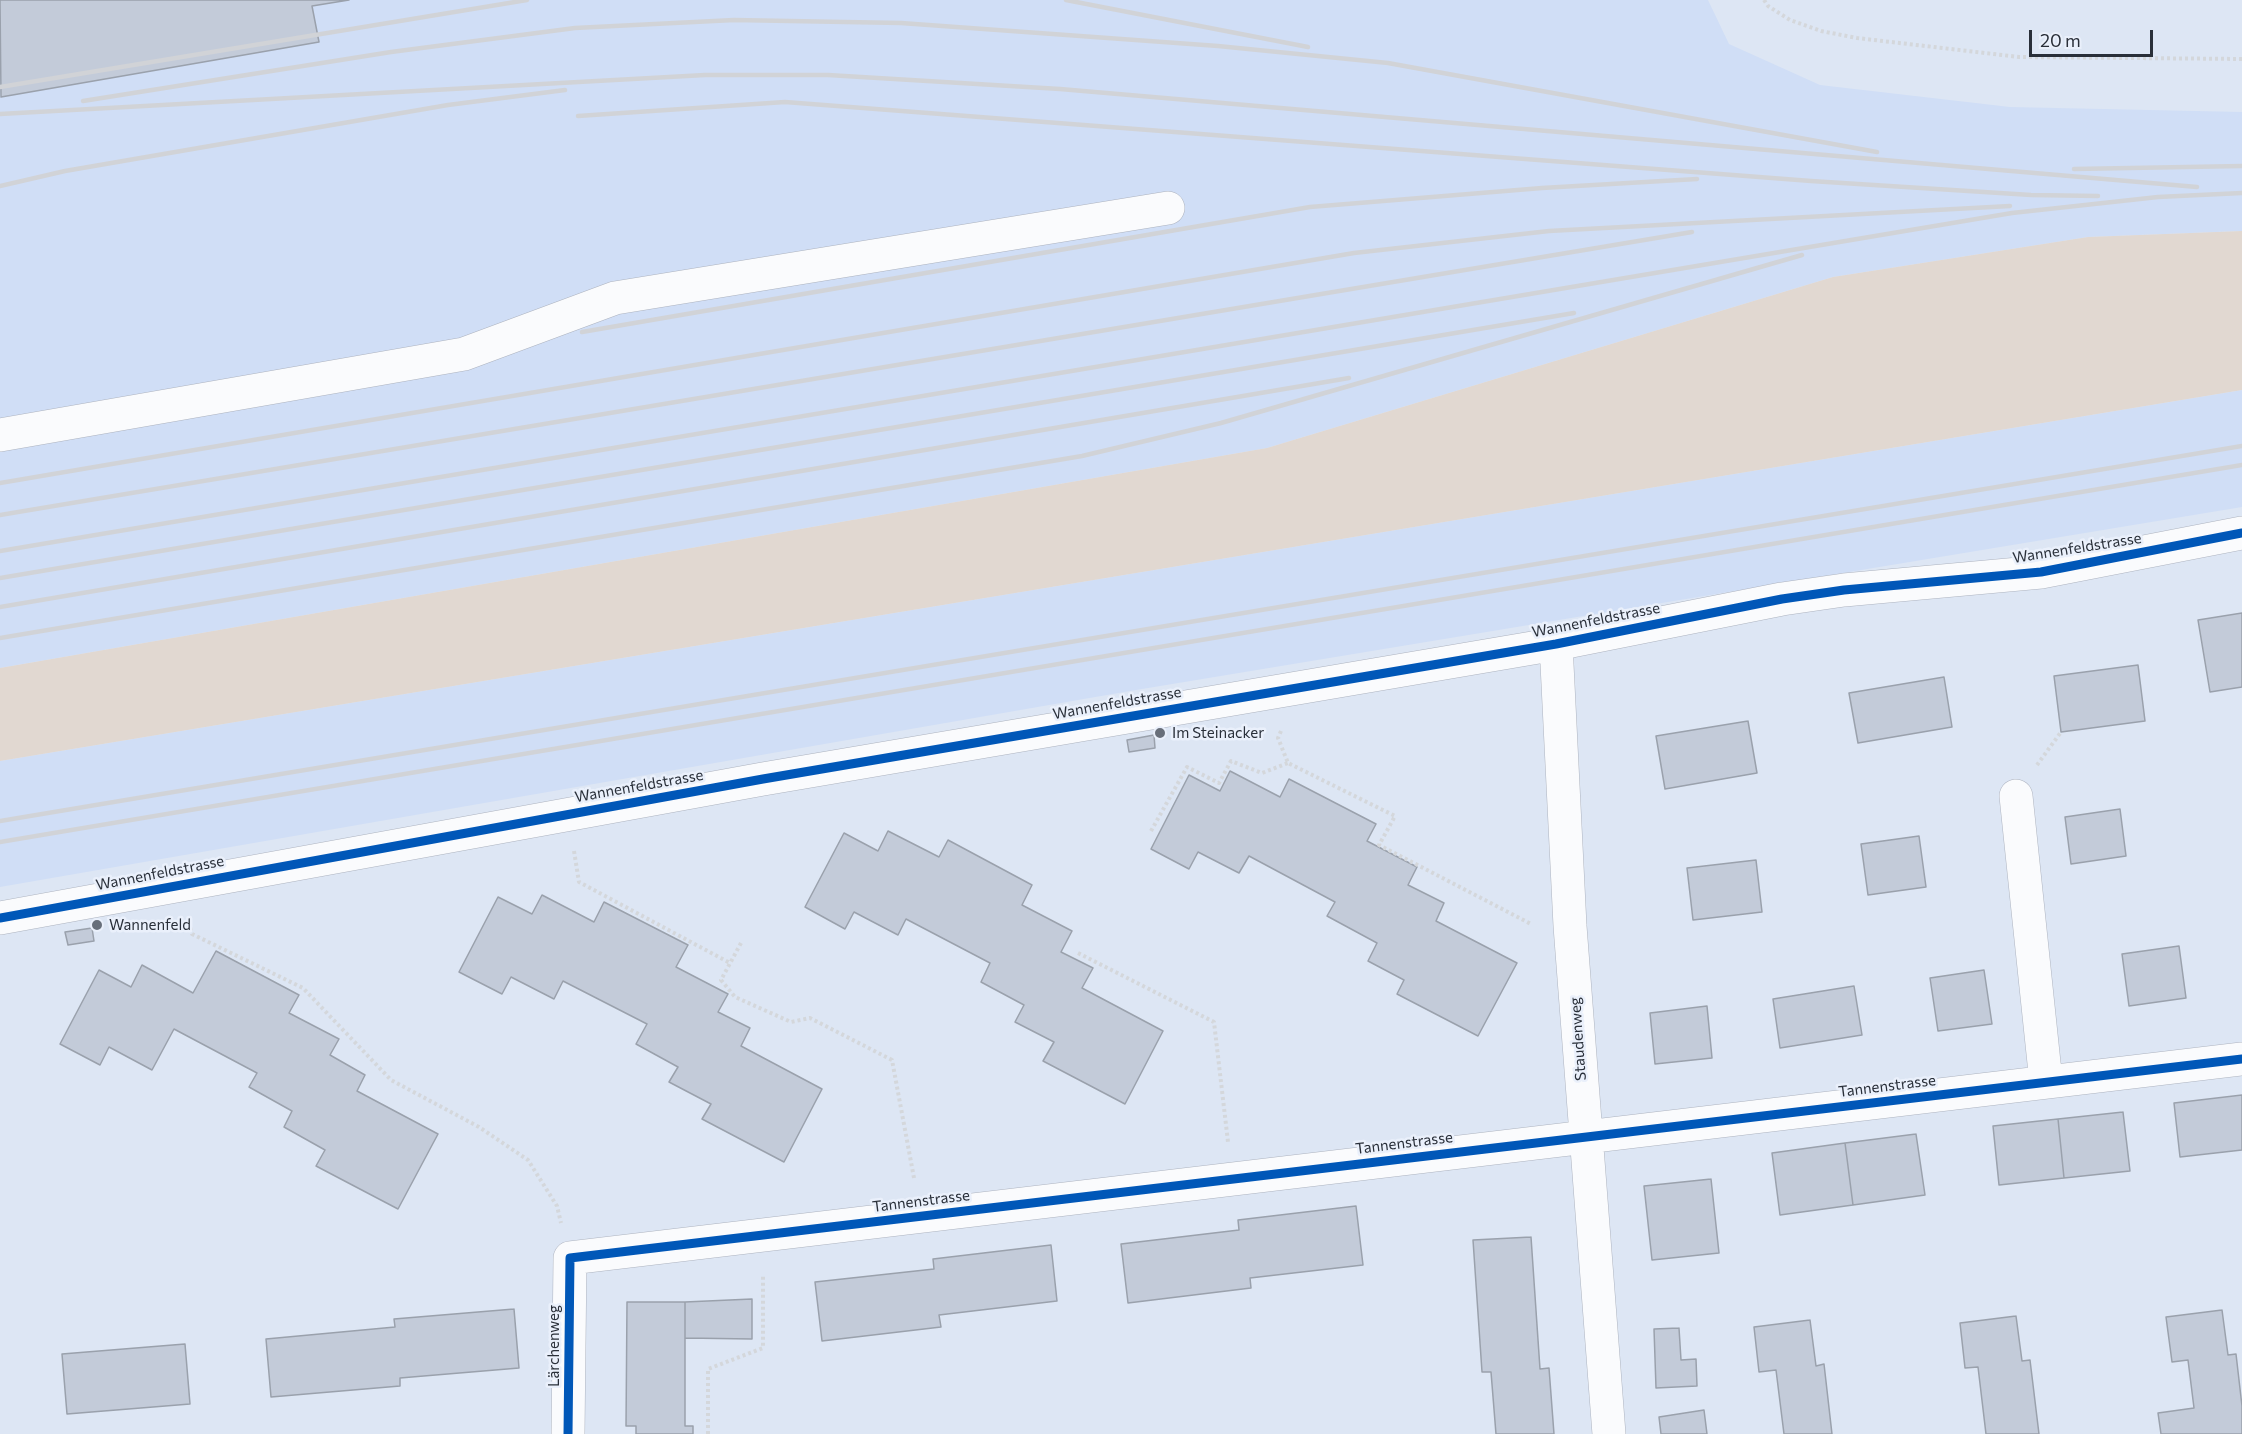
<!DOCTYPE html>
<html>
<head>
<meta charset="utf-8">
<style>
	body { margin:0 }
	#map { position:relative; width:2242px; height:1434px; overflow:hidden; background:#dde6f4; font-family:Commissioner,sans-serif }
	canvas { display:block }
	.scale { position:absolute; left:2029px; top:30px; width:124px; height:27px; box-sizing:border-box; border:3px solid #292f39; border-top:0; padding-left:8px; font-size:18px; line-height:21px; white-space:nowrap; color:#292f39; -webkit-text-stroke:4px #eaf0fb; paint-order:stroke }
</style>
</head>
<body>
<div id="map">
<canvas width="2242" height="1434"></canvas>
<div class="scale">20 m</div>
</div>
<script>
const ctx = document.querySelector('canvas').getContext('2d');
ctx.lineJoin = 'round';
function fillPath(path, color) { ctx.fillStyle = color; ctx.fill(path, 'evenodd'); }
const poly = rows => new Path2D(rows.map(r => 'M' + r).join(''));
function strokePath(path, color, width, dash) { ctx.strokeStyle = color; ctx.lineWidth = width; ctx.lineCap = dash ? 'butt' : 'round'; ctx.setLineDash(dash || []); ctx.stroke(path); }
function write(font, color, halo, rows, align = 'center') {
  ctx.font = font + ' Commissioner,sans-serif'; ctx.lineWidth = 5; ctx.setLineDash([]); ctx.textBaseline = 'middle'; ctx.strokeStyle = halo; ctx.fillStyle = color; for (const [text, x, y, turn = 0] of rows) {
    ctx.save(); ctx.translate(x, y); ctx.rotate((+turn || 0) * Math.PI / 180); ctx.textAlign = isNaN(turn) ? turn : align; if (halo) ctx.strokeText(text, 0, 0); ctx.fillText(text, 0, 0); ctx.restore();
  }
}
const built = poly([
	[0,0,1708,0,1729,44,1820,85,2010,107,2242,112,2242,231,2088,237,1833,277,1267,448,0,668],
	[2242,390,2242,507,1130,691,0,887,0,761]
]);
const green = poly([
	[2242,231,2242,390,0,761,0,668,1267,448,1833,277,2088,237]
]);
const building = poly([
	[0,0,349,0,312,6,319,42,1,97,0,0],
	[2242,613,2242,687,2210,692,2198,620,2242,613],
	[2138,665,2145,721,2061,732,2054,676,2138,665],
	[1944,677,1952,727,1858,743,1849,693,1944,677],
	[1748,721,1757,773,1665,789,1656,736,1748,721],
	[1154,735,1155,748,1129,752,1127,740,1154,735],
	[1230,771,1280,797,1289,779,1376,824,1367,841,1417,867,1408,885,1444,903,1436,921,1517,963,1478,1036,1397,994,1404,980,1368,961,1377,943,1327,916,1335,902,1249,856,1239,873,1198,852,1189,869,1151,849,1189,775,1220,791,1230,771],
	[2120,809,2126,856,2071,864,2065,817,2120,809],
	[888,831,939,857,948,840,1032,885,1022,905,1072,931,1061,952,1093,968,1082,988,1163,1031,1125,1104,1043,1061,1054,1042,1015,1022,1024,1005,981,982,990,963,906,919,898,935,854,912,845,929,805,907,844,833,878,851,888,831],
	[1919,836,1926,887,1868,895,1861,844,1919,836],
	[1756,860,1762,912,1693,920,1687,868,1756,860],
	[542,895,594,922,604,902,688,945,676,967,728,994,718,1012,750,1028,741,1046,822,1089,784,1162,702,1119,711,1104,669,1082,678,1067,636,1044,647,1024,563,981,554,999,511,977,502,994,459,972,498,897,532,914,542,895],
	[92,928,94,941,68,945,65,932,92,928],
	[2179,946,2186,998,2129,1006,2122,954,2179,946],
	[216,951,299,995,289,1013,339,1039,330,1055,365,1075,357,1091,438,1134,398,1209,316,1166,325,1150,284,1127,292,1111,249,1087,257,1073,174,1029,152,1070,109,1047,100,1065,60,1044,99,970,131,987,142,965,193,993,216,951],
	[1984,970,1992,1024,1938,1031,1930,978,1984,970],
	[1854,986,1862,1035,1780,1048,1773,999,1854,986],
	[1707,1006,1712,1058,1655,1064,1650,1013,1707,1006],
	[2242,1095,2242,1150,2180,1157,2174,1103,2242,1095],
	[2123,1112,2130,1171,2064,1178,2058,1119,2123,1112],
	[2058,1119,2064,1178,1999,1185,1993,1126,2058,1119],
	[1916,1134,1925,1195,1853,1205,1845,1143,1916,1134],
	[1845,1143,1853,1205,1780,1215,1772,1153,1845,1143],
	[1711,1179,1719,1253,1652,1260,1644,1186,1711,1179],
	[1356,1206,1363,1265,1250,1278,1251,1288,1128,1303,1121,1244,1239,1230,1238,1220,1356,1206],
	[1531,1237,1540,1369,1549,1368,1554,1434,1496,1434,1491,1372,1482,1372,1473,1240,1531,1237],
	[1051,1245,1057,1301,939,1315,941,1327,822,1341,815,1282,934,1269,933,1259,1051,1245],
	[752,1299,752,1339,685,1338,685,1302,752,1299],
	[627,1302,685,1302,685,1426,693,1426,693,1434,636,1434,636,1426,626,1426,627,1302],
	[514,1309,519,1368,400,1378,400,1386,271,1397,266,1339,395,1327,394,1319,514,1309],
	[2222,1310,2228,1355,2236,1354,2242,1406,2242,1434,2161,1434,2158,1413,2194,1408,2188,1360,2172,1362,2166,1317,2222,1310],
	[2016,1316,2022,1361,2030,1360,2039,1434,1986,1434,1978,1367,1965,1368,1960,1323,2016,1316],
	[1810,1320,1816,1366,1824,1364,1832,1434,1784,1434,1776,1370,1759,1372,1754,1327,1810,1320],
	[1679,1328,1681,1360,1696,1359,1697,1386,1656,1388,1654,1329,1679,1328],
	[185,1344,190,1404,67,1414,62,1354,185,1344],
	[1704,1410,1707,1434,1661,1434,1659,1417,1704,1410]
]);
const path = poly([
	[1764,0,1768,6,1790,20,1821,31,1857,38,2019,57,2242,59],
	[1281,731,1278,738,1288,763,1395,816,1379,845,1531,924],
	[2037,765,2061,732],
	[1151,831,1187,767,1219,783,1231,761,1262,773,1288,763],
	[574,851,579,882,730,963],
	[189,922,192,934,303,988,391,1080,479,1127,528,1160,557,1206,561,1223],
	[741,943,721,980,735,997,791,1022,810,1018,892,1060,914,1178],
	[1078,953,1214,1022,1228,1142],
	[708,1434,708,1369,763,1348,763,1274]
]);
const minor = poly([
	[0,435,464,354,615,298,1168,208],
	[1556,644,1570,926,1609,1434],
	[2016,796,2046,1082],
	[0,918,763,779,1556,644,1782,599,1844,590,2041,572,2242,533],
	[568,1434,570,1258,2242,1059]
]);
const rail = poly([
	[1066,0,1308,47],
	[0,87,527,0],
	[83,101,391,52,575,28,734,20,901,23,1218,46,1388,63,1877,152],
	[0,114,705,75,828,75,1060,89,2197,187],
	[578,116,785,102,1811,181,2031,195,2098,196],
	[2074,169,2242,166],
	[0,186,65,171,448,105,565,90],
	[582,332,1310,207,1542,188,1697,179],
	[0,483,1354,253,1549,231,2010,206],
	[0,515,1692,232],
	[0,551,2012,213,2158,197,2242,193],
	[0,578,1574,313],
	[0,607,1349,378],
	[0,638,1082,456,1221,423,1802,255],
	[0,821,2242,446],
	[0,842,2242,465]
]);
const cycleway = poly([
	[0,918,763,779,1556,644,1782,599,1844,590,2041,572,2242,533],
	[568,1434,570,1258,2242,1059]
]);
const markers = [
	[1160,733,6,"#686f7a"],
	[97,925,6,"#686f7a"]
];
const streetNames = [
	["Wannenfeldstrasse",2077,548,-9],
	["Wannenfeldstrasse",1596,620,-11],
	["Wannenfeldstrasse",1117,703,-10],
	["Wannenfeldstrasse",639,786,-10],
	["Wannenfeldstrasse",160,873,-11],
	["Staudenweg",1578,1039,-94],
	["Tannenstrasse",1887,1086,-7],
	["Tannenstrasse",1404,1143,-7],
	["Tannenstrasse",921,1201,-7],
	["Lärchenweg",554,1346,-90]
];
const poiNames = [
	["Im Steinacker",1172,733],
	["Wannenfeld",109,925]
];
fillPath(built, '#d0def6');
fillPath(green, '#e1d8d1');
fillPath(building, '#c3cbd9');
strokePath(building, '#9aa1ac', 1.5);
strokePath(minor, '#adb3bf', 34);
strokePath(path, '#d4d7db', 4, [3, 3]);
strokePath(minor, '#fafbfd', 33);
strokePath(rail, '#d1d3d7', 4.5);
strokePath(cycleway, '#0057b8', 9);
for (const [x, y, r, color] of markers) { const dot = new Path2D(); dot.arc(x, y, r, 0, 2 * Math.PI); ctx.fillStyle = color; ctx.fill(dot); strokePath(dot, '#eaf0fb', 2); }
write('15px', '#292f39', '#eaf0fb', streetNames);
write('15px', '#292f39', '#eaf0fb', poiNames, 'left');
</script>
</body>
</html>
